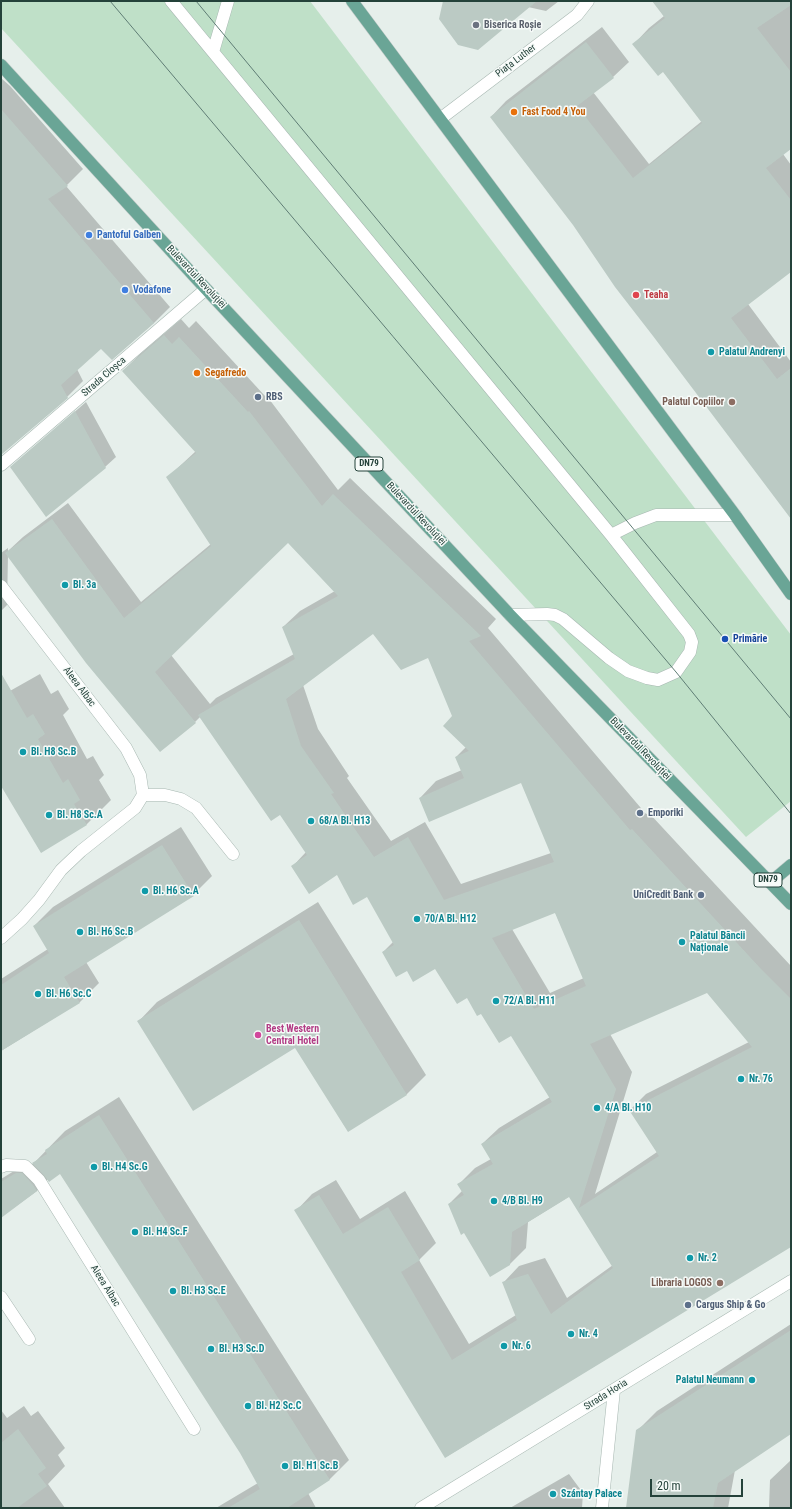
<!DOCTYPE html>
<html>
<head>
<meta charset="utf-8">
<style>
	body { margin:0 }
	#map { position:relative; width:792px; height:1509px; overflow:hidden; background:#e6efeb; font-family:"Roboto Condensed",sans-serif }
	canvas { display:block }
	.frame { position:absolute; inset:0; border:2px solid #24423a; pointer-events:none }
	.scale { position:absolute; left:650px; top:1479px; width:93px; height:18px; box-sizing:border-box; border:2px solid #24423a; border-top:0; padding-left:5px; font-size:12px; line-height:14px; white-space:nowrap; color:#24423a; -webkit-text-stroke:3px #f7fbf9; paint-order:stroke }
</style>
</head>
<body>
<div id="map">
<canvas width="792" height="1509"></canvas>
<div class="frame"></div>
<div class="scale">20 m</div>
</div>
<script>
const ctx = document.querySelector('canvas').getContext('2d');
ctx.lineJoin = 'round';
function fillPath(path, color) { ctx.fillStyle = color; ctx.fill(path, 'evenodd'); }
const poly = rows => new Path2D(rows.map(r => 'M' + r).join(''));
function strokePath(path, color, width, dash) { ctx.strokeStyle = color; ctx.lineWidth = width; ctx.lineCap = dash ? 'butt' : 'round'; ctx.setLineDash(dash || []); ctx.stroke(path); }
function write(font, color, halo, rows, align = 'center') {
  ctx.font = font + ' "Roboto Condensed",sans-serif'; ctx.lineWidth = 3; ctx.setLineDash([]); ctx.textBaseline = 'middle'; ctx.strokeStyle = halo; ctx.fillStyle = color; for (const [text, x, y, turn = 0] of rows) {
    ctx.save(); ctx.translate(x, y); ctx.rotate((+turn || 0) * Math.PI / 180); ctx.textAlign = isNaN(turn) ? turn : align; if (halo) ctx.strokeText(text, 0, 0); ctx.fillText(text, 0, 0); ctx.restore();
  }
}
const green = poly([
	[1,1,310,1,791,635,791,801,746,837,1,28]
]);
const shadow = poly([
	[444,1,559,1,546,11,528,7],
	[653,1,791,1,791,148,783,154,791,165,791,271,748,304,791,362,791,517,574,224,491,117,506,101,602,27,629,62,613,77,593,92,649,164,702,121,663,71,634,44,649,28,664,16],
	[1,78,10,86,83,169,66,186,170,307,154,323,112,359,101,347,77,369,83,381,67,397,1,449],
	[181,319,189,328,196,321,265,396,266,395,338,490,350,478,496,619,488,628,646,814,649,813,791,966,791,1246,446,1457,296,1211,312,1194,336,1180,360,1219,405,1191,436,1243,419,1260,469,1344,516,1315,503,1283,519,1266,545,1258,567,1298,613,1265,570,1196,528,1222,526,1248,509,1265,449,1204,462,1191,459,1184,475,1168,491,1159,482,1144,499,1128,550,1097,511,1034,481,1012,467,997,436,968,407,970,383,952,394,941,368,895,337,873,292,867,306,852,280,814,201,716,195,722,8,555,7,605,1,611,1,553,8,548,8,551,23,537,68,503,141,602,211,544,168,477,196,451,123,371,139,355],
	[288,542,335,591,300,611,283,627,294,654,216,698,210,704,171,655],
	[373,633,429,657,466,747,456,757,462,770,436,781,420,798,521,781,551,853,461,884,425,822,391,841,347,778,349,776,318,729,303,685],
	[555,912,584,978,550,993,512,929],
	[707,992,749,1042,646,1094,630,1110,657,1152,595,1194,632,1072,610,1034],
	[86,402,116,457,105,467,15,464],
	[40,674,51,694,58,690,69,709,63,715,87,759,93,756,104,775,99,780,111,800,87,824,41,852,1,784,1,696],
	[181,827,212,876,193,895,86,962,99,983,80,1002,1,1051,1,979,48,949,34,926,53,907],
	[318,902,426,1075,407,1094,348,1131,295,1046,138,1022,157,1002],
	[119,1097,349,1460,330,1479,308,1493,316,1508,216,1508,258,1483,241,1452,60,1173,48,1179,37,1191,1,1217,1,1179,27,1163,33,1164,65,1131],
	[791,1324,791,1433,735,1470,728,1508,627,1508,637,1431,657,1411],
	[24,1406,31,1416,38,1411,65,1448,58,1455,65,1466,48,1484,65,1508,1,1508,1,1410,7,1418],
	[791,1460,791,1508,769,1508,770,1480],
	[569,1474,583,1493,582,1508,510,1508]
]);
const building = poly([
	[443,1,537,1,478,50,458,45,439,19],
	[652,1,791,1,791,5,757,28,791,72,791,149,766,168,791,200,791,272,731,318,777,379,791,368,791,519,653,336,615,287,573,225,490,117,586,42,614,78,577,106,633,178,702,123,663,72,658,76,632,44,665,18],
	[1,109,68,186,48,199,154,323,112,360,101,349,61,385,68,398,1,455],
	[164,335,172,344,179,337,248,412,249,411,322,506,333,494,481,636,469,641,630,830,632,829,761,969,791,999,791,1247,445,1458,294,1210,319,1195,343,1234,388,1207,420,1260,401,1272,452,1360,517,1320,502,1282,528,1274,551,1314,613,1268,569,1197,512,1232,510,1265,490,1277,464,1233,461,1235,448,1204,464,1195,457,1184,493,1164,481,1144,552,1102,511,1036,499,1043,481,1014,477,1016,467,998,457,1004,435,969,413,982,407,971,396,977,382,952,394,945,367,897,353,905,337,875,309,894,291,866,307,855,280,815,271,821,198,715,295,659,282,627,338,596,288,543,155,672,196,723,160,752,86,663,5,553,52,519,124,618,211,546,166,477,196,453,122,371],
	[373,634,401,670,428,658,452,716,443,726,469,751,455,757,464,778,419,798,429,822,521,783,554,862,444,900,408,837,374,857,331,794,334,793,301,746,286,699],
	[555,913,586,986,534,1009,492,938],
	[707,993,752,1047,629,1110,659,1156,579,1208,616,1089,590,1044],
	[75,411,106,468,46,517,10,467],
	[1,673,27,718,33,714,45,734,38,739,63,783,68,779,80,800,74,804,87,825,41,853,1,786],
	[162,845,194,896,64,977,80,1003,1,1051,1,985,49,953,33,926],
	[299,920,407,1095,348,1132,295,1048,193,1111,137,1021],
	[99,1115,330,1480,287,1508,228,1508,260,1489,240,1453,60,1174,49,1182,44,1175,32,1163,47,1154,45,1150],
	[16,1173,22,1173,33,1185,37,1191,1,1218,1,1182],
	[791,1330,791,1434,718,1483,713,1508,626,1508,636,1430],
	[18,1429,46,1468,38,1474,47,1486,17,1508,1,1508,1,1443]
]);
const minor = poly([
	[171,1,611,535,689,634,692,642,690,652,676,672,658,680,647,678,628,671,609,658,563,619,555,615,547,614,510,615],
	[213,52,228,1],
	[440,119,577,15,588,1],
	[1,465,206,289],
	[611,535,635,523,656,515,735,515],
	[1,586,126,748,140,775,143,795,135,808,81,851,61,870,39,900,22,919,1,938],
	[143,795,165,795,181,799,196,808,233,854],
	[1,1167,6,1165,25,1166,39,1180,194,1429],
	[1,1297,29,1339],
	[421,1508,791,1281],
	[602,1508,614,1390]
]);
const major = poly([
	[352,1,735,515,791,594],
	[1,65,206,289,510,615,791,904],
	[771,882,791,865]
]);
const tram = poly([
	[110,1,676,672,791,814],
	[196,1,791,719]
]);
const markers = [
	[476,25,4,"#6b7280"],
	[514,112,4,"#e8710a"],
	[89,235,4,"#3f7fe0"],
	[125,290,4,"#3f7fe0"],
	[636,295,4,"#e0444e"],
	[711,352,4,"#0f9aa8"],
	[197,373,4,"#e8710a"],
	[258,397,4,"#5c6f8a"],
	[732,402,4,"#8d6e63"],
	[65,585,4,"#0f9aa8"],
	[725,639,4,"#1a4fb4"],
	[23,752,4,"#0f9aa8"],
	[640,813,4,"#5c6f8a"],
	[49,815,4,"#0f9aa8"],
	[311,821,4,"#0f9aa8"],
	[145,891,4,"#0f9aa8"],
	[701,895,4,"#5c6f8a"],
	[417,919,4,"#0f9aa8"],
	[80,932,4,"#0f9aa8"],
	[682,942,4,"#0f9aa8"],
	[38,994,4,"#0f9aa8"],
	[496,1001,4,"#0f9aa8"],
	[258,1035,4,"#d1479c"],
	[741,1079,4,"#0f9aa8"],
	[597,1108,4,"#0f9aa8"],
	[94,1167,4,"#0f9aa8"],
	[494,1201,4,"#0f9aa8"],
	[135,1232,4,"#0f9aa8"],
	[690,1258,4,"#0f9aa8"],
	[720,1283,4,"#8d6e63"],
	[173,1291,4,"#0f9aa8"],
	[688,1305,4,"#5c6f8a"],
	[571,1334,4,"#0f9aa8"],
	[504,1346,4,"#0f9aa8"],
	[211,1349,4,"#0f9aa8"],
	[752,1380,4,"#0f9aa8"],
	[248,1406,4,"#0f9aa8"],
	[285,1466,4,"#0f9aa8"],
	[553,1494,4,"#0f9aa8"]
];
const shields = [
	[369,464,28],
	[768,880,28]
];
const shieldNames = [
	["DN79",369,464],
	["DN79",768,880]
];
const worshipNames = [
	["Biserica Roșie",484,25]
];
const streetNames = [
	["Piața Luther",516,61,-37],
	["Bulevardul Revoluției",196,277,47],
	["Strada Cloșca",104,377,-41],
	["Bulevardul Revoluției",416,514,47],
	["Aleea Albac",79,687,53],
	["Bulevardul Revoluției",640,749,46],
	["Aleea Albac",105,1286,58],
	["Strada Horia",606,1395,-32]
];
const foodNames = [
	["Fast Food 4 You",522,112],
	["Segafredo",205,373]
];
const shopNames = [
	["Pantoful Galben",97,235],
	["Vodafone",133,290]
];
const healthNames = [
	["Teaha",644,295]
];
const cultureNames = [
	["Palatul Andrenyi",719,352],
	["Bl. 3a",73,585],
	["Bl. H8 Sc.B",31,752],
	["Bl. H8 Sc.A",57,815],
	["68/A Bl. H13",319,821],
	["Bl. H6 Sc.A",153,891],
	["70/A Bl. H12",425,919],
	["Bl. H6 Sc.B",88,932],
	["Palatul Băncii",690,936],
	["Naționale",690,948],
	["Bl. H6 Sc.C",46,994],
	["72/A Bl. H11",504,1001],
	["Nr. 76",749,1079],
	["4/A Bl. H10",605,1108],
	["Bl. H4 Sc.G",102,1167],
	["4/B Bl. H9",502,1201],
	["Bl. H4 Sc.F",143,1232],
	["Nr. 2",698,1258],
	["Bl. H3 Sc.E",181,1291],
	["Nr. 4",579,1334],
	["Nr. 6",512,1346],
	["Bl. H3 Sc.D",219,1349],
	["Palatul Neumann",744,1380,"right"],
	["Bl. H2 Sc.C",256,1406],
	["Bl. H1 Sc.B",293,1466],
	["Szántay Palace",561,1494]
];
const serviceNames = [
	["RBS",266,397],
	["Emporiki",648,813],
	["UniCredit Bank",693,895,"right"],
	["Cargus Ship & Go",696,1305]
];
const educationNames = [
	["Palatul Copiilor",724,402],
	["Libraria LOGOS",712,1283]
];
const transitNames = [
	["Primărie",733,639]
];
const hotelNames = [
	["Best Western",266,1029],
	["Central Hotel",266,1041]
];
fillPath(green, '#bfe0c8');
fillPath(shadow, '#0003');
fillPath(building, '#bbcac4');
strokePath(minor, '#a8b8b2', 13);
strokePath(major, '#c2cac8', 13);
strokePath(minor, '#fff', 12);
strokePath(major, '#6aa596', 12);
strokePath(tram, '#5f7d75', 1);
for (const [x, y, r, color] of markers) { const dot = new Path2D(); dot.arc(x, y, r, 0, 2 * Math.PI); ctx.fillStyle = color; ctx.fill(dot); strokePath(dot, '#f7fbf9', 1.5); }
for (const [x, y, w] of shields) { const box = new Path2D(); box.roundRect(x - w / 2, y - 7, w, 14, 3); ctx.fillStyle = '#f7fbf9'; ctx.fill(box); strokePath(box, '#24423a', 1); }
write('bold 9px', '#24423a', null, shieldNames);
write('bold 10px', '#5b616d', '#f7fbf9', worshipNames, 'left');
write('10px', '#24423a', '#f7fbf9', streetNames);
write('bold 10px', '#c56008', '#f7fbf9', foodNames, 'left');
write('bold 10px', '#366cbe', '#f7fbf9', shopNames, 'left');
write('bold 10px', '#be3a42', '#f7fbf9', healthNames, 'left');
write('bold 10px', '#0d838f', '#f7fbf9', cultureNames, 'left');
write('bold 10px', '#4e5e75', '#f7fbf9', serviceNames, 'left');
write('bold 10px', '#785e54', '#f7fbf9', educationNames, 'right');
write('bold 10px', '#164399', '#f7fbf9', transitNames, 'left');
write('bold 10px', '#b23c85', '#f7fbf9', hotelNames, 'left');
</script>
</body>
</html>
